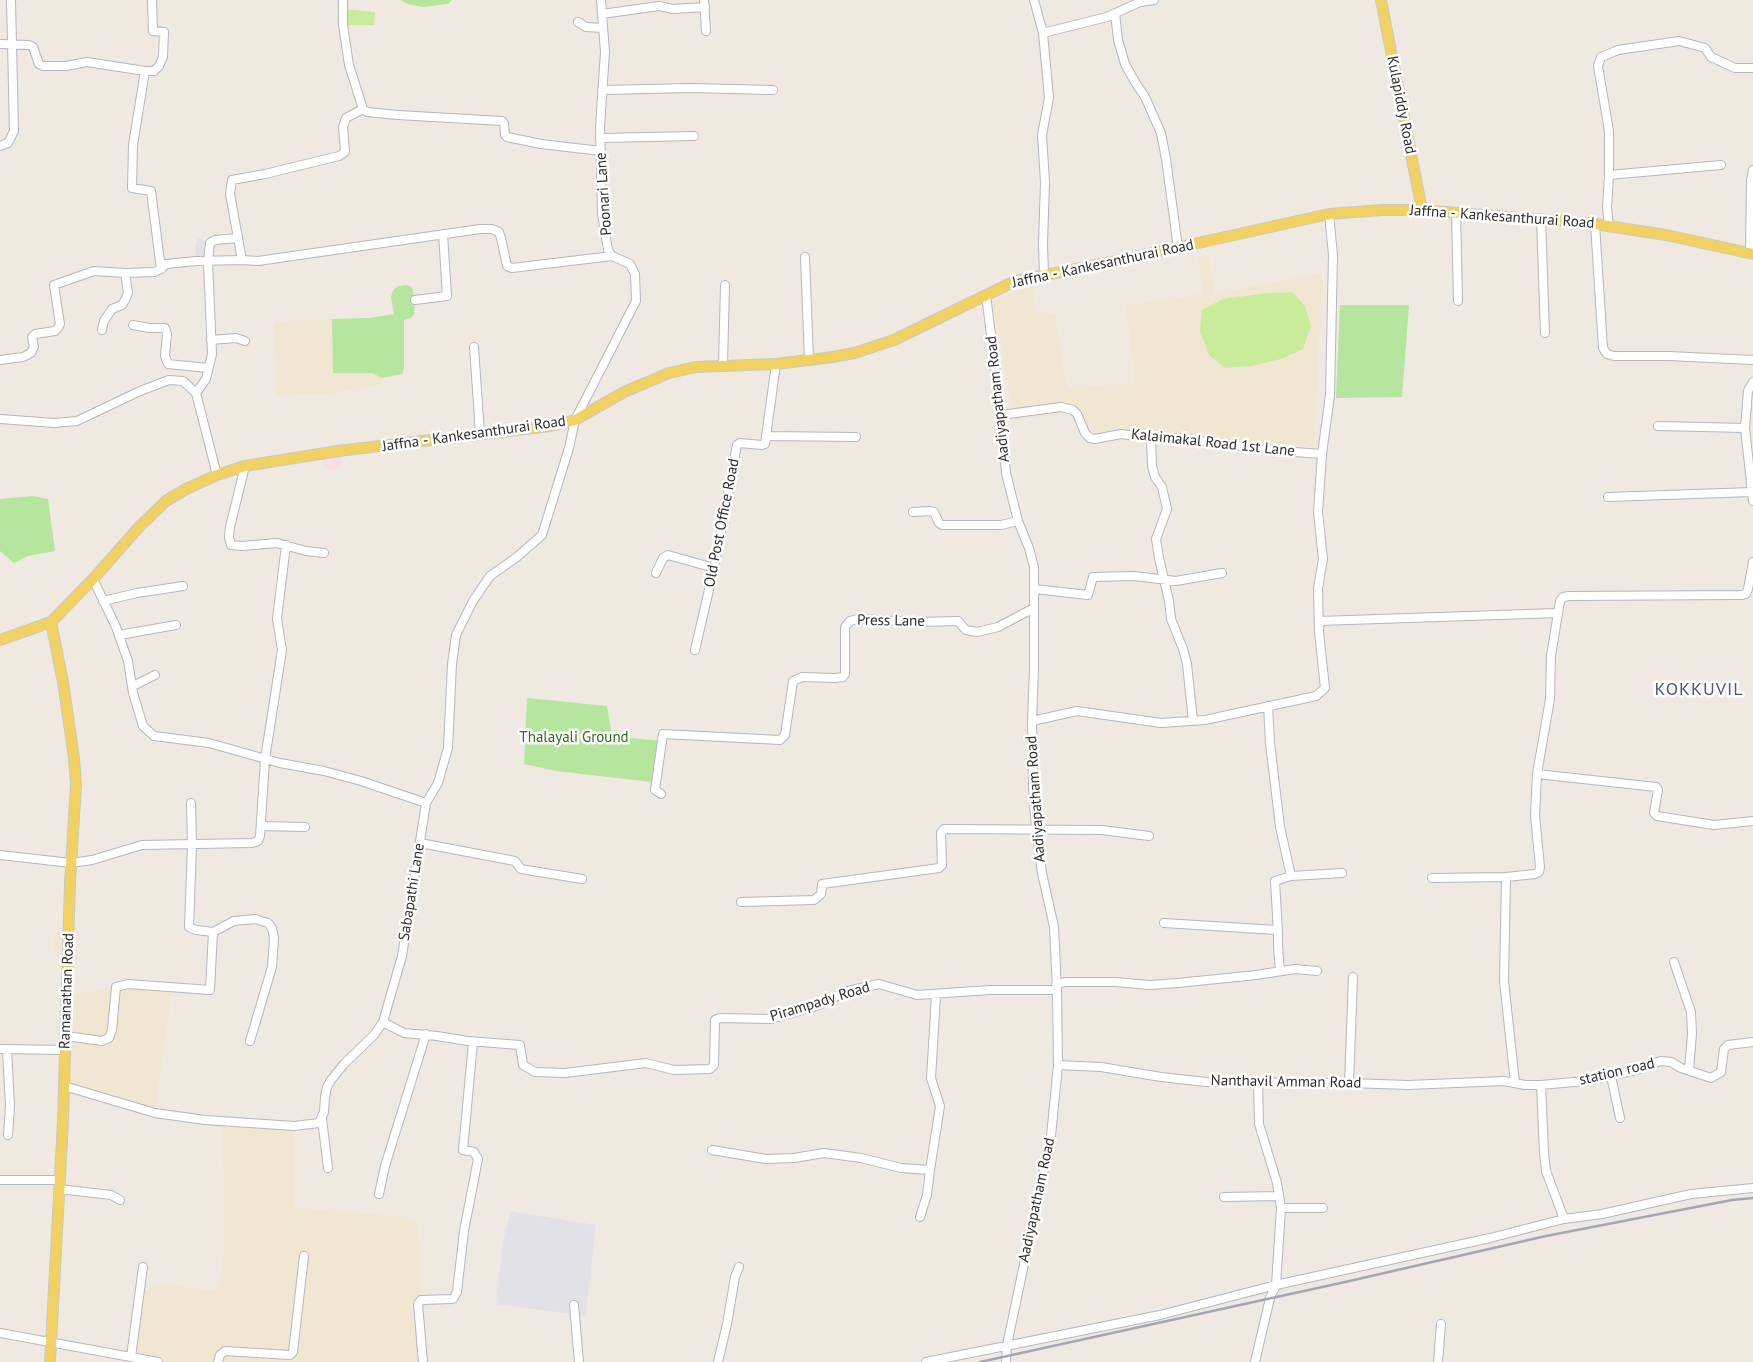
<!DOCTYPE html>
<html>
<head>
<meta charset="utf-8">
<style>
	body { margin:0 }
	canvas { display:block; background:#efe9e1 }
</style>
</head>
<body>
<canvas width="1753" height="1362"></canvas>
<script>
const ctx = document.querySelector('canvas').getContext('2d');
ctx.lineJoin = 'round';
function fillPath(path, color) { ctx.fillStyle = color; ctx.fill(path, 'evenodd'); }
const poly = rows => new Path2D(rows.map(r => 'M' + r).join(''));
function strokePath(path, color, width, dash) { ctx.strokeStyle = color; ctx.lineWidth = width; ctx.lineCap = dash ? 'butt' : 'round'; ctx.setLineDash(dash || []); ctx.stroke(path); }
function write(font, color, halo, rows, align = 'center') {
  ctx.font = font + ' "PT Sans",sans-serif'; ctx.lineWidth = 5; ctx.setLineDash([]); ctx.textBaseline = 'middle'; ctx.strokeStyle = halo; ctx.fillStyle = color; for (const [text, x, y, turn = 0] of rows) {
    ctx.save(); ctx.translate(x, y); ctx.rotate((+turn || 0) * Math.PI / 180); ctx.textAlign = isNaN(turn) ? turn : align; if (halo) ctx.strokeText(text, 0, 0); ctx.fillText(text, 0, 0); ctx.restore();
  }
}
const industrial = poly([
	[198,238,210,243,208,262,196,261,195,247],
	[511,1211,596,1225,589,1291,585,1316,496,1304,503,1240]
]);
const education = poly([
	[1208,256,1215,294,1322,273,1314,447,1142,430,1093,432,1076,413,1015,420,992,301,1032,287,1036,313,1055,314,1067,388,1135,383,1126,306,1203,294,1198,258],
	[332,319,333,373,372,373,382,378,379,385,328,394,277,395,274,322],
	[57,932,69,933,69,955,53,954,54,935],
	[116,987,172,987,155,1113,64,1086,67,996],
	[223,1121,294,1126,295,1208,402,1217,417,1223,419,1233,422,1362,158,1362,133,1357,143,1291,160,1285,170,1284,208,1291,216,1290,219,1287,224,1248]
]);
const medical = poly([
	[321,454,341,455,342,458,341,466,330,471,326,470,321,463]
]);
const green = poly([
	[401,0,452,0,448,4,423,7,407,4],
	[406,285,412,287,415,300,414,314,411,318,404,320,404,369,402,374,382,378,372,373,333,373,332,319,370,318,394,314,391,297,393,290,399,286],
	[1340,305,1409,305,1402,397,1336,398],
	[33,496,48,499,55,551,28,556,14,563,0,551,0,499],
	[527,698,607,706,612,736,662,741,652,782,556,771,524,764]
]);
const pitch = poly([
	[343,9,375,12,374,25,343,25],
	[1292,292,1305,306,1311,326,1303,349,1281,359,1252,366,1225,368,1209,355,1200,331,1202,310,1223,299,1261,294]
]);
const minor = poly([
	[343,0,343,25,349,65,363,109,367,112,398,115,502,121,504,123,505,135,507,137,541,144,601,151],
	[704,0,706,31],
	[1034,0,1043,33,1049,98,1042,135,1045,182,1043,244,1044,275],
	[1115,13,1118,40,1125,64,1135,82,1145,97,1161,133,1166,159,1178,248],
	[602,14,659,6,673,9,705,7],
	[578,22,586,27,603,28],
	[1043,33,1107,17,1140,2,1154,0],
	[0,44,29,45,33,47,39,64,43,66,66,66,87,62,145,71,154,71,159,66,163,57,164,32,153,31,152,0],
	[145,71,133,145,132,188,151,191,161,269,166,264,196,261,242,260],
	[602,90,690,88,773,90],
	[363,109,346,118,343,127,345,152,339,156,265,174,232,180,230,194,242,260,258,261,480,229,492,229,499,232,501,238,507,266,512,268,612,256],
	[600,138,694,136],
	[0,146,8,143,14,131,11,0],
	[1609,175,1721,165],
	[1456,213,1458,301],
	[1541,219,1545,333],
	[1595,224,1603,348,1607,354,1614,356,1669,356,1753,360],
	[1609,226,1607,207,1609,175,1609,131,1598,66,1601,57,1618,50,1679,41,1705,48,1711,57,1735,68,1753,68],
	[1750,253,1751,180,1753,170],
	[805,257,809,360],
	[986,295,1001,415,1006,473,1018,521,1029,548,1034,567,1034,669,1032,721,1033,788,1036,829,1042,873,1054,927,1057,990,1058,1065,1051,1136,1007,1345,1006,1362],
	[415,300,447,296,443,234],
	[133,325,149,328,165,328,167,334,165,356,168,364,208,368],
	[102,330,104,321,112,309,122,305,125,300,128,293,125,273],
	[211,340,236,338,245,341],
	[474,347,480,434],
	[0,360,23,357,31,353,34,347,32,337,35,334,55,331,58,328,60,324,54,285,94,271,125,273,154,272,161,269],
	[723,365,725,285],
	[1753,382,1748,391,1745,428,1753,501],
	[196,393,206,379,212,354,208,262,210,243,215,240,238,238],
	[1001,415,1061,407,1073,410,1077,414,1085,433,1090,438,1095,439,1121,434,1151,438,1177,438,1280,451,1322,454],
	[0,419,54,423,77,421,140,391,169,380,183,381,196,393,217,475],
	[1658,426,1745,428],
	[766,436,856,437],
	[1151,438,1152,466,1155,477,1162,487,1167,509,1156,539,1159,558,1169,601,1171,619,1183,649,1187,664,1193,721],
	[245,466,230,527,229,537,231,545,242,546,277,543,306,551,324,553],
	[1608,497,1752,492],
	[913,512,930,511,934,512,939,523,942,525,1001,525,1018,521],
	[656,573,663,558,668,555,714,568],
	[93,579,116,627,128,661,133,693,143,726,154,736,209,743,280,763,324,771,361,781,426,803],
	[1034,589,1088,595,1093,577,1134,576,1176,581,1222,573],
	[103,601,137,593,183,586],
	[1319,621,1558,613],
	[119,635,176,625],
	[695,650,714,568,737,445,740,443,762,445,765,444,776,364],
	[133,686,155,675],
	[1268,706,1270,743,1280,827,1291,876,1275,881,1278,933],
	[1032,721,1077,711,1161,723,1205,720,1316,696,1325,688,1319,632,1318,588,1323,559,1318,512,1322,454,1330,395,1333,255,1329,214],
	[1537,774,1656,787,1658,790,1654,813,1657,816,1714,825,1753,821],
	[661,794,655,790,663,734,780,740,785,735,793,681,802,677,835,678,843,677,845,674,845,627,850,621,858,619,917,622,958,621,966,630,977,632,998,627,1034,608],
	[191,803,192,845,189,927,196,930,213,932,234,921,255,919,268,923,272,928,274,938,272,967,250,1041],
	[261,826,305,827],
	[420,843,515,861,521,869,582,879],
	[0,855,71,863,92,860,142,845,252,843,258,841,260,836,265,759,282,650,277,619,286,545],
	[1291,876,1342,873],
	[1432,878,1506,877],
	[741,902,814,900,821,894,822,884,939,868,942,865,941,833,944,829,1102,830,1149,836],
	[1164,923,1277,930,1278,933,1278,947,1280,971],
	[1674,962,1691,1012,1692,1034,1689,1070],
	[1056,985,1065,982,1115,982,1150,985,1178,983,1256,975,1295,969,1317,971],
	[383,1022,404,1033,437,1036,468,1041,520,1045,523,1065,535,1072,565,1073,646,1063,674,1070,710,1069,714,1065,715,1020,720,1018,771,1019,819,1005,848,991,879,984,917,995,990,990,1057,990],
	[66,1036,102,1041,109,1038,112,1030,116,987,128,984,210,990,213,932],
	[0,1049,65,1050],
	[7,1049,10,1106,8,1135],
	[1058,1065,1101,1067,1161,1077,1206,1082,1349,1083,1408,1085,1504,1081,1525,1085,1541,1085,1585,1081,1636,1070,1661,1061,1671,1062,1681,1068,1711,1078,1721,1072,1724,1049,1728,1045,1753,1042],
	[1611,1076,1620,1118],
	[1349,1083,1353,977],
	[1515,1083,1504,981,1506,877,1535,874,1539,872,1540,867,1535,816,1537,774,1550,699,1551,656,1560,601,1563,597,1569,596,1741,595,1746,594,1748,589,1753,562],
	[1541,1085,1544,1153,1546,1171,1564,1219],
	[64,1086,155,1113,205,1120,294,1126,319,1123,324,1112,325,1097,327,1087,331,1080,344,1064,374,1035,383,1022,402,956,426,803,438,783,448,748,452,664,456,635,473,601,490,576,517,557,542,535,569,448,575,420,636,301,635,274,630,264,612,256,608,250,602,214,600,126,605,52,601,0],
	[322,1119,328,1168],
	[712,1150,766,1159,794,1158,824,1153,861,1158,901,1168,930,1170,927,1195,920,1217],
	[930,1170,940,1106,931,1078,936,995],
	[0,1180,60,1180],
	[59,1189,111,1195,120,1200],
	[379,1194,385,1166,426,1034],
	[1224,1197,1279,1196],
	[1281,1208,1323,1208],
	[574,1305,579,1362],
	[0,1333,158,1362],
	[131,1357,143,1267],
	[218,1362,220,1355,225,1351,290,1355,293,1352,304,1256],
	[423,1362,418,1304,421,1300,453,1299,457,1292,464,1231,478,1159,474,1152,463,1150,473,1042],
	[718,1362,727,1324,735,1277,739,1267],
	[926,1362,1160,1315,1276,1285,1490,1238,1564,1219,1602,1214,1691,1194,1753,1188],
	[1255,1362,1270,1298,1276,1285,1281,1208,1277,1183,1259,1124,1258,1083],
	[1438,1362,1441,1324]
]);
const major = poly([
	[1381,0,1422,210],
	[0,640,51,622,93,579,140,526,166,501,186,489,217,475,245,466,338,451,550,426,575,420,624,392,669,373,696,367,776,364,833,357,854,353,894,340,1015,281,1117,261,1329,214,1382,210,1422,210,1595,224,1666,235,1753,254],
	[50,1362,63,1121,70,882,76,785,74,758,63,682,51,622]
]);
const rail = poly([
	[980,1362,1345,1282,1546,1236,1732,1200,1753,1198]
]);
const streetNames = [
	["Kulapiddy Road",1401,105,79],
	["Poonari Lane",604,194,-94],
	["Jaffna - Kankesanthurai Road",1502,217,4],
	["Jaffna - Kankesanthurai Road",1103,264,-12],
	["Aadiyapatham Road",998,399,-96],
	["Jaffna - Kankesanthurai Road",474,434,-8],
	["Kalaimakal Road 1st Lane",1213,443,6],
	["Old Post Office Road",722,523,-79],
	["Press Lane",891,621,1],
	["Aadiyapatham Road",1036,799,-94],
	["Sabapathi Lane",412,892,-81],
	["Ramanathan Road",67,991,-88],
	["Pirampady Road",820,1002,-17],
	["station road",1617,1072,-13],
	["Nanthavil Amman Road",1286,1082,1],
	["Aadiyapatham Road",1037,1200,-78]
];
const parkNames = [
	["Thalayali Ground",574,738]
];
const quarterNames = [
	["KOKKUVIL",1699,690]
];
fillPath(industrial, '#e3e1e8');
fillPath(education, '#f0e6d1');
fillPath(medical, '#f5dfe0');
fillPath(green, '#b6e59e');
fillPath(pitch, '#c9ec9a');
strokePath(minor, '#b4b7c1', 10);
strokePath(major, '#c9c9c9', 12);
strokePath(minor, '#fff', 8);
strokePath(major, '#f2d163', 10);
strokePath(rail, '#a3a6b8', 2.5);
write('15px', '#2e2e2e', '#fff', streetNames);
write('15px', '#2c6e1b', '#fff', parkNames);
ctx.letterSpacing = '1px';
write('18px', '#4d5680', '#fff', quarterNames);
ctx.letterSpacing = '0px';
</script>
</body>
</html>
